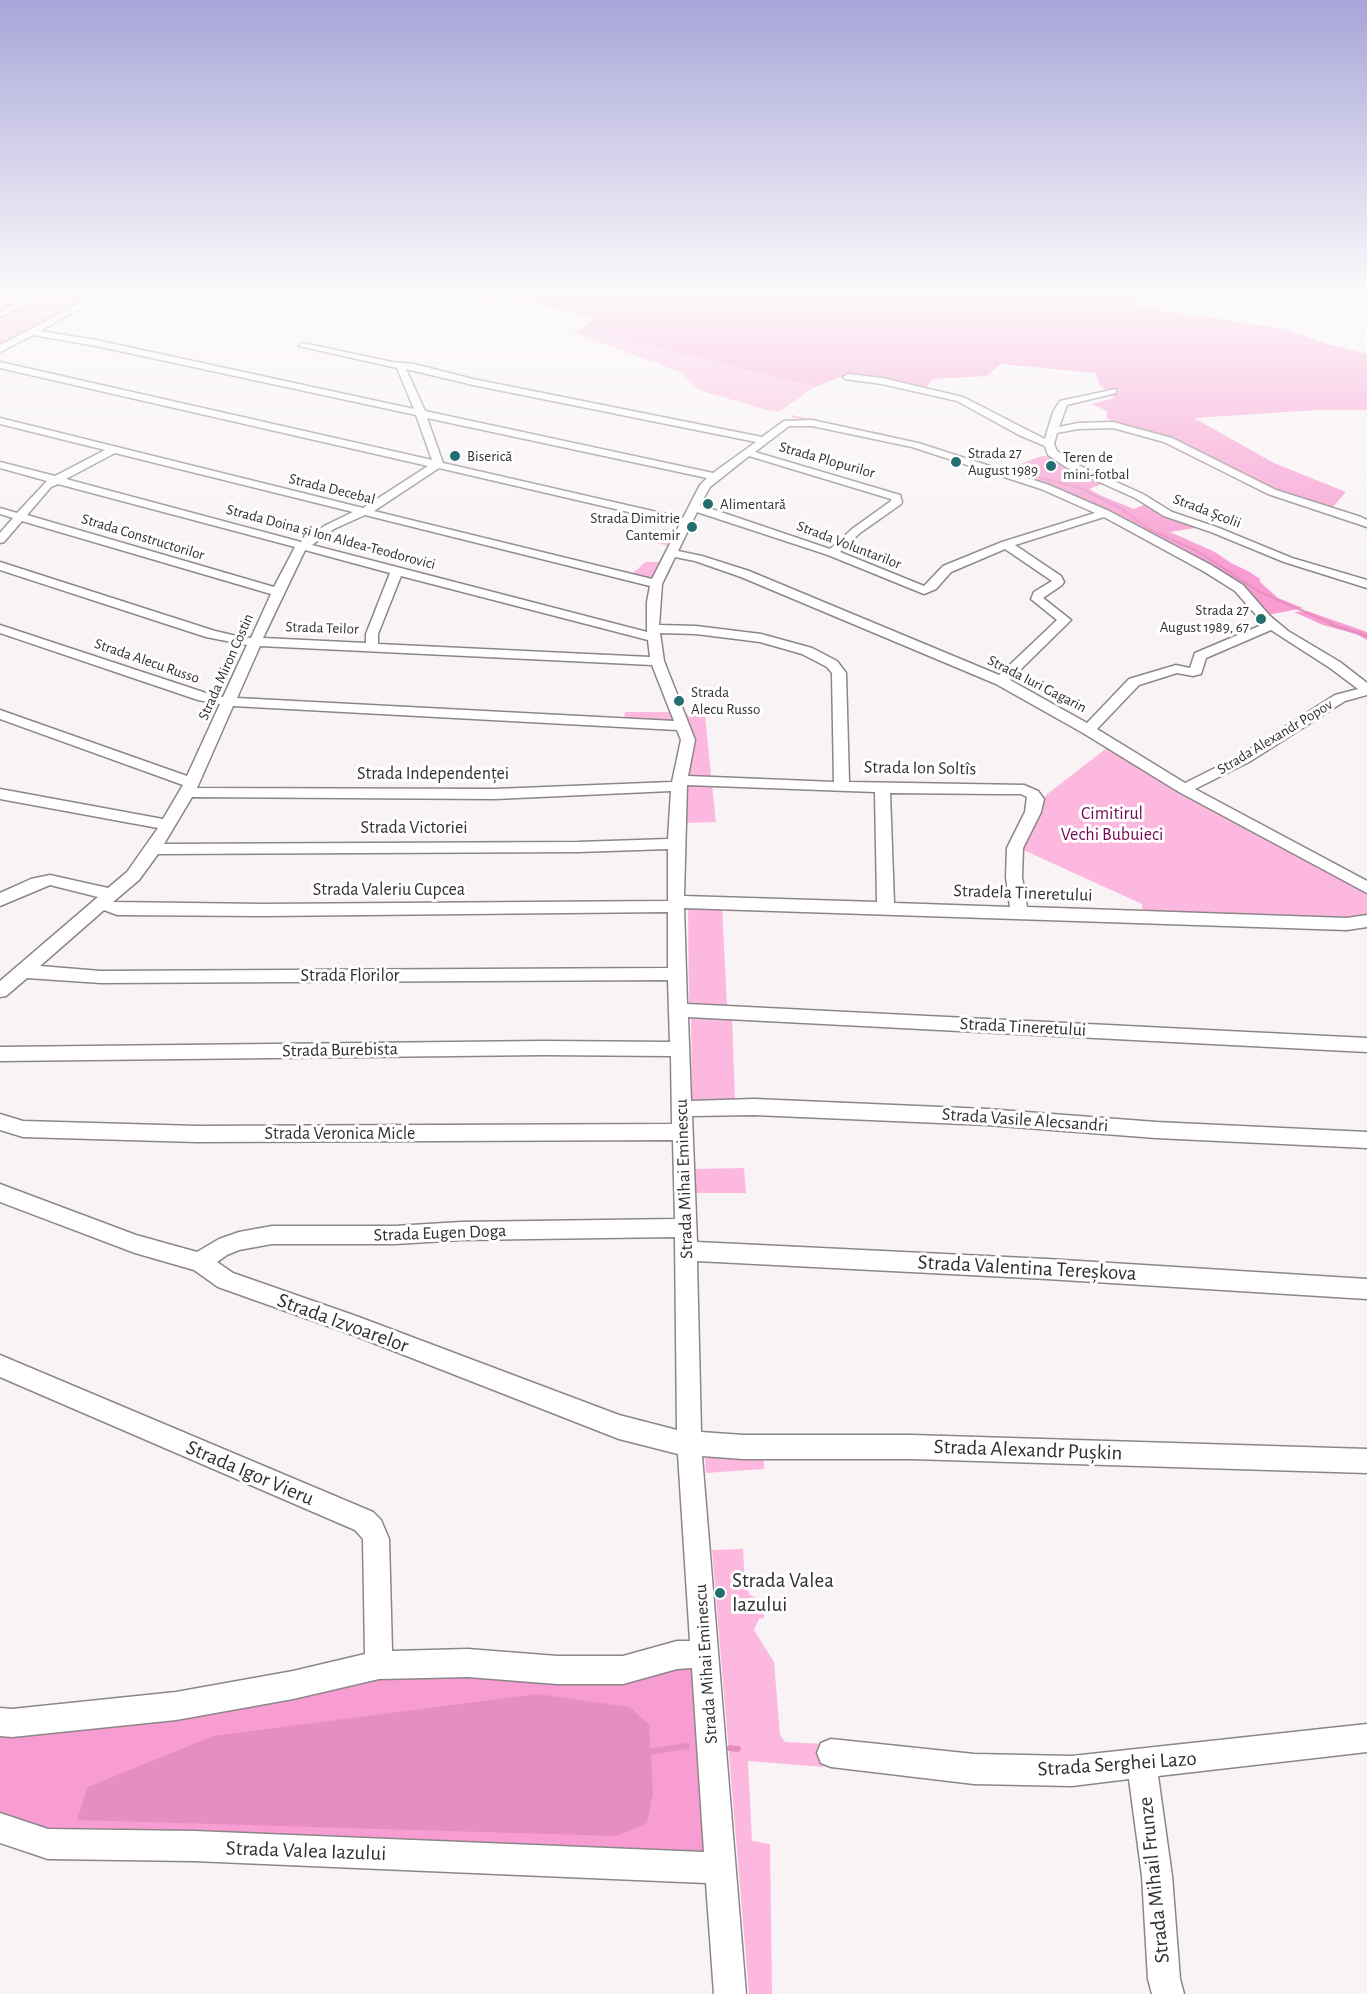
<!DOCTYPE html>
<html>
<head>
<meta charset="utf-8">
<style>
	body { margin:0 }
	canvas { display:block; background:#f9f3f6 }
</style>
</head>
<body>
<canvas width="1367" height="1994"></canvas>
<script>
const ctx = document.querySelector('canvas').getContext('2d');
ctx.lineJoin = 'round';
function fillPath(path, color) { ctx.fillStyle = color; ctx.fill(path, 'evenodd'); }
const poly = rows => new Path2D(rows.map(r => 'M' + r).join(''));
function strokePath(path, color, width, dash) { ctx.strokeStyle = color; ctx.lineWidth = width; ctx.lineCap = dash ? 'butt' : 'round'; ctx.setLineDash(dash || []); ctx.stroke(path); }
function write(font, color, halo, rows, align = 'center') {
  ctx.font = font + ' "Alegreya Sans",sans-serif'; ctx.lineWidth = 6; ctx.setLineDash([]); ctx.textBaseline = 'middle'; ctx.strokeStyle = halo; ctx.fillStyle = color; for (const [text, x, y, turn = 0] of rows) {
    ctx.save(); ctx.translate(x, y); ctx.rotate((+turn || 0) * Math.PI / 180); ctx.textAlign = isNaN(turn) ? turn : align; if (halo) ctx.strokeText(text, 0, 0); ctx.fillText(text, 0, 0); ctx.restore();
  }
}
const green = poly([
	[0,293,117,293,82,310,76,309,0,346],
	[580,328,815,387,778,412,767,410,699,390,680,372,572,332],
	[661,538,672,540,653,579,631,575,645,562,659,562,668,546,657,543],
	[625,712,671,712,676,720,673,722,562,718,562,715,624,718],
	[683,714,705,714,711,777,716,780,686,776,692,756,692,738],
	[1108,747,1362,888,1360,890,1367,894,1367,918,1350,922,1169,916,1142,909,1142,904,1021,849,1046,795],
	[687,784,712,785,716,822,685,823],
	[722,906,727,1008,689,1007,688,907],
	[691,1016,732,1016,735,1102,692,1103],
	[744,1168,746,1193,694,1193,694,1169],
	[763,1454,764,1469,706,1473,705,1458],
	[743,1549,745,1585,750,1595,763,1602,764,1618,759,1619,754,1630,774,1662,780,1735,785,1742,825,1744,823,1767,748,1761,752,1841,770,1844,772,1994,749,1994,712,1550]
]);
const forest = poly([
	[465,293,1135,293,1139,307,1286,329,1327,344,1367,354,1367,410,1317,410,1194,418,1274,463,1346,492,1332,508,1283,495,1171,439,1122,427,1107,418,1107,411,1091,404,1115,398,1105,391,1104,387,1100,386,1095,373,1001,364,987,376,933,379,925,389,845,375,815,387,580,328,595,320,509,296,481,301],
	[1042,456,1051,457,1107,482,1089,489,1102,496,1134,509,1148,503,1201,527,1170,532,1215,552,1231,563,1248,571,1260,579,1260,582,1278,598,1303,608,1268,615,1249,591,1221,573,1093,503,1009,472,1009,468],
	[1307,611,1367,632,1367,640,1356,634,1323,625,1294,612],
	[691,1663,704,1855,65,1833,0,1813,0,1728,383,1675,614,1680]
]);
const water = poly([
	[537,1694,630,1707,649,1725,653,1793,647,1823,616,1836,77,1820,88,1787,213,1736]
]);
const streamFar3 = poly([
	[792,416,815,421],
	[839,426,861,430],
	[872,432,906,440]
]);
const streamFar2 = poly([
	[900,439,921,444],
	[1013,471,1080,488,1122,509,1149,529,1199,552,1258,591,1335,625]
]);
const streamFar1 = poly([
	[1330,624,1367,636]
]);
const stream = poly([
	[730,1748,738,1749],
	[648,1752,687,1746]
]);
const minor = poly([
	[38,293,49,293,0,317,0,312,38,293],
	[99,293,109,293,40,331,96,340,414,409,397,368,299,346,303,343,392,362,414,364,473,379,762,437,784,421,812,420,918,443,1049,485,1109,511,1211,565,1243,585,1270,616,1288,631,1340,662,1367,683,1367,695,1345,701,1249,762,1195,789,1367,881,1367,893,1179,792,1083,733,996,684,741,577,695,561,675,557,662,584,659,625,696,626,761,634,812,648,837,661,846,673,849,782,1024,785,1038,791,1044,799,1041,812,1023,848,1022,877,1027,907,1347,918,1367,915,1367,927,1347,930,684,908,687,1004,1367,1038,1367,1052,688,1017,691,1101,754,1099,987,1109,1156,1122,1367,1132,1367,1148,1156,1138,987,1125,754,1115,692,1116,697,1242,1047,1259,1367,1279,1367,1299,1047,1279,697,1261,701,1432,743,1435,912,1435,1367,1449,1367,1473,912,1459,743,1459,702,1456,746,1994,714,1994,706,1883,194,1861,48,1859,0,1843,0,1813,48,1829,194,1831,704,1852,692,1668,677,1669,623,1684,557,1684,468,1677,379,1679,293,1699,176,1720,12,1737,0,1736,0,1708,12,1709,176,1692,293,1671,365,1654,363,1539,355,1530,0,1377,0,1355,373,1512,381,1520,389,1539,392,1651,468,1649,557,1656,623,1656,677,1641,690,1641,678,1454,619,1439,353,1335,218,1287,194,1270,135,1253,0,1202,0,1184,136,1235,197,1252,219,1239,239,1232,272,1226,395,1226,461,1222,675,1219,673,1140,197,1142,23,1137,0,1130,0,1114,23,1121,197,1126,672,1124,671,1056,544,1055,0,1061,0,1047,544,1041,670,1042,668,980,101,983,27,978,6,996,0,997,0,981,98,897,50,885,0,906,0,893,31,879,50,875,108,888,127,872,158,828,0,799,0,789,163,819,183,785,0,719,0,710,187,776,220,704,198,700,0,633,0,625,206,693,223,697,247,645,206,637,0,570,0,562,215,631,241,637,251,638,271,594,22,521,4,542,0,543,0,533,13,518,0,514,0,508,17,513,47,481,0,468,0,462,55,476,105,450,0,424,0,418,363,508,428,466,0,368,0,362,432,460,416,415,96,346,33,335,0,352,0,345,99,293],
	[406,369,473,385,756,442,713,473,425,411,406,369],
	[427,418,707,478,700,485,683,518,443,463,427,418],
	[789,426,812,426,912,447,1041,489,1095,513,1002,542,943,566,924,586,840,552,860,533,901,504,902,502,900,495,755,452,789,426],
	[115,453,353,512,326,525,301,542,66,479,115,453],
	[749,456,891,499,891,501,852,529,830,549,700,505,710,487,749,456],
	[439,468,680,524,652,579,374,511,439,468],
	[58,484,295,547,274,587,27,515,51,487,58,484],
	[697,512,828,555,924,594,936,589,951,572,1005,549,1052,581,1034,592,1031,599,1057,620,999,675,749,571,702,556,678,551,697,512],
	[365,515,650,586,647,602,647,632,312,545,334,529,365,515],
	[1104,517,1203,571,1235,591,1264,624,1195,653,1190,668,1176,665,1129,679,1087,723,1010,680,1071,620,1043,598,1062,585,1064,582,1061,576,1015,545,1104,517],
	[305,550,390,573,366,634,366,643,263,638,305,550],
	[401,576,648,640,650,657,378,644,378,634,401,576],
	[1271,630,1330,668,1358,689,1335,695,1239,756,1185,783,1097,729,1139,685,1177,673,1193,676,1201,674,1206,658,1271,630],
	[660,633,696,634,760,642,802,654,827,667,832,673,834,782,688,776,695,740,664,661,660,633],
	[260,646,652,665,674,721,237,698,260,646],
	[233,706,677,730,681,740,672,782,495,789,197,788,233,706],
	[687,785,875,792,877,902,684,896,687,785],
	[671,791,668,839,578,842,164,844,192,797,495,799,671,791],
	[890,793,999,794,1021,794,1027,797,1025,812,1007,848,1006,877,1010,907,894,903,890,793],
	[668,849,668,901,263,904,113,902,139,880,158,854,578,852,668,849],
	[104,910,117,915,263,916,668,912,668,968,101,971,40,966,104,910],
	[675,1237,677,1430,619,1415,356,1316,233,1273,217,1262,227,1255,239,1250,272,1244,395,1244,461,1240,675,1237],
	[848,374,882,378,963,397,1045,439,1053,412,1060,401,1116,389,1116,393,1067,405,1059,427,1078,423,1113,422,1172,438,1276,490,1361,517,1367,520,1367,527,1268,494,1164,442,1113,428,1078,429,1057,433,1054,444,1057,451,1074,463,1143,494,1172,512,1219,528,1292,558,1367,580,1367,588,1284,562,1211,532,1164,516,1135,498,1066,467,1048,455,1045,446,1019,435,957,401,882,384,845,379,843,377,848,374],
	[1367,1724,1367,1752,1158,1776,1172,1876,1180,1979,1184,1994,1152,1994,1148,1979,1142,1876,1129,1779,1072,1786,974,1784,831,1767,821,1763,817,1753,821,1743,831,1739,974,1754,1072,1756,1367,1724]
]);
const markers = [
	[455,456,6,"#236e6e"],
	[956,462,6,"#236e6e"],
	[1051,466,6,"#236e6e"],
	[708,504,6,"#236e6e"],
	[692,527,6,"#236e6e"],
	[1261,619,6,"#236e6e"],
	[679,701,6,"#236e6e"],
	[720,1593,6,"#236e6e"]
];
const farPoinames = [
	["Strada 27",968,453],
	["August 1989",968,470],
	["Biserică",467,456],
	["Teren de",1063,457],
	["mini-fotbal",1063,474],
	["Alimentară",720,504],
	["Strada Dimitrie",680,518,"right"],
	["Cantemir",680,535,"right"],
	["Strada 27",1249,610,"right"],
	["August 1989, 67",1249,627,"right"],
	["Strada",691,692],
	["Alecu Russo",691,709]
];
const farStreetnames = [
	["Strada Plopurilor",827,460,16],
	["Strada Decebal",332,489,14],
	["Strada Școlii",1207,511,21],
	["Strada Constructorilor",143,537,17],
	["Strada Doina și Ion Aldea-Teodorovici",331,537,15],
	["Strada Voluntarilor",849,545,21],
	["Strada Teilor",322,628,2],
	["Strada Alecu Russo",147,661,19],
	["Strada Miron Costin",226,667,-66],
	["Strada Iuri Gagarin",1037,684,27],
	["Strada Alexandr Popov",1275,737,-31]
];
const streetNames = [
	["Strada Ion Soltîs",920,768,1],
	["Strada Independenței",433,774],
	["Strada Victoriei",414,828],
	["Strada Valeriu Cupcea",389,890],
	["Stradela Tineretului",1023,893,2],
	["Strada Florilor",350,976],
	["Strada Tineretului",1023,1027,3],
	["Strada Burebista",340,1050,-1],
	["Strada Vasile Alecsandri",1025,1120,4],
	["Strada Veronica Micle",340,1134],
	["Strada Mihai Eminescu",684,1179,-92],
	["Strada Eugen Doga",440,1233,-2],
	["Strada Mihai Eminescu",706,1664,-94]
];
const parkNames = [
	["Cimitirul",1112,814],
	["Vechi Bubuieci",1112,835]
];
const nearStreetnames = [
	["Strada Valentina Tereșkova",1027,1268,3],
	["Strada Izvoarelor",343,1323,20],
	["Strada Alexandr Pușkin",1028,1450,2],
	["Strada Igor Vieru",250,1473,23],
	["Strada Serghei Lazo",1117,1764,-4],
	["Strada Valea Iazului",306,1851,2],
	["Strada Mihail Frunze",1154,1880,-96]
];
const nearPoinames = [
	["Strada Valea",732,1581],
	["Iazului",732,1605]
];
fillPath(green, '#fdb8df');
fillPath(forest, '#f89dd1');
fillPath(water, '#e78ec1');
strokePath(streamFar3, '#e78ec1', 1.5);
strokePath(streamFar2, '#e78ec1', 2);
strokePath(streamFar1, '#e78ec1', 3);
strokePath(stream, '#e78ec1', 6);
strokePath(minor, '#8c8689', 3);
fillPath(minor, '#fff');
const sky = ctx.createLinearGradient(0, 0, 0, 572);
sky.addColorStop(0, '#a7a5d8');
sky.addColorStop(0.51, '#fcfafb');
sky.addColorStop(1, '#fcfafb00');
ctx.fillStyle = sky;
ctx.fillRect(0, 0, 1367, 572);
for (const [x, y, r, color] of markers) { const dot = new Path2D(); dot.arc(x, y, r, 0, 2 * Math.PI); ctx.fillStyle = color; ctx.fill(dot); strokePath(dot, '#fff', 2); }
write('15px', '#312f30', '#fff', farPoinames, 'left');
write('15px', '#312f30', '#fff', farStreetnames);
write('18px', '#312f30', '#fff', streetNames);
write('18px', '#760955', '#fff', parkNames);
write('21px', '#312f30', '#fff', nearStreetnames);
write('21px', '#312f30', '#fff', nearPoinames, 'left');
</script>
</body>
</html>
